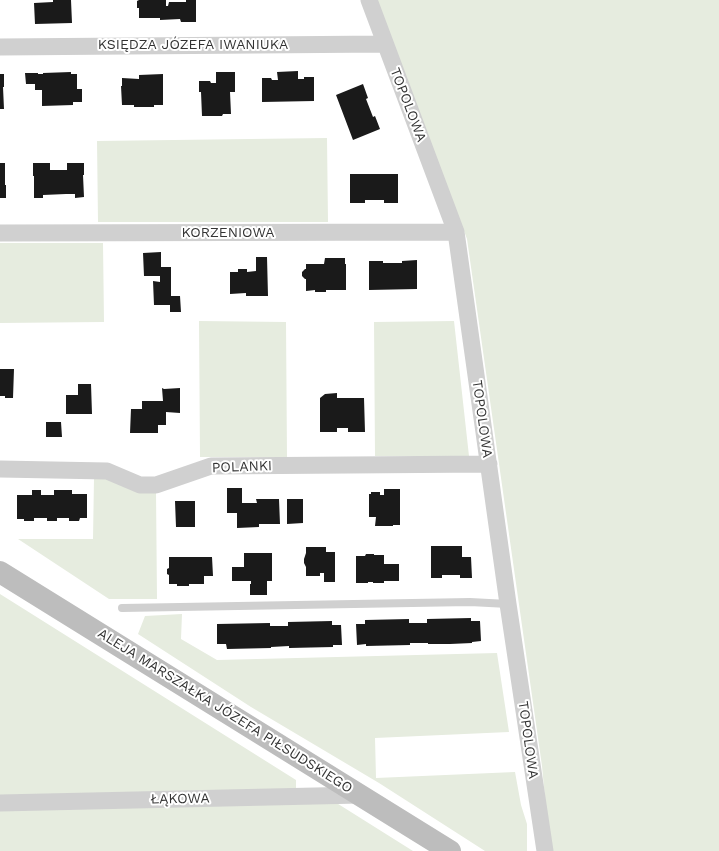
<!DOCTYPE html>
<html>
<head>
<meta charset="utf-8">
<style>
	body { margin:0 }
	canvas { display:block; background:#fff }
</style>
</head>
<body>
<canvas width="719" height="851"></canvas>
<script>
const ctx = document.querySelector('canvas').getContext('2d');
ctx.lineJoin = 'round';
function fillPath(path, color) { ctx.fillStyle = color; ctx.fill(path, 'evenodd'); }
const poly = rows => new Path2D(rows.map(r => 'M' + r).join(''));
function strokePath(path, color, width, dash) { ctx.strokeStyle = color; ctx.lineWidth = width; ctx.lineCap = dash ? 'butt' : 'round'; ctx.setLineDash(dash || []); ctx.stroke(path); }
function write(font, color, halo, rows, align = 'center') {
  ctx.font = font + ' "Work Sans",sans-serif'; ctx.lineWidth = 4; ctx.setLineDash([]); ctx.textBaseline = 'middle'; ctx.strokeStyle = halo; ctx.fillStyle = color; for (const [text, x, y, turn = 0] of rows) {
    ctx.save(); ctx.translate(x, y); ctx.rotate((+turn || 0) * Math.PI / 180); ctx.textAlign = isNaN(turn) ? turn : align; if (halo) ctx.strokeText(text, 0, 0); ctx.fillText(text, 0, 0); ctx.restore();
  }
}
const green = poly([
	[377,0,719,0,719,851,553,851,547,820,542,766,467,239],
	[327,138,328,222,98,222,97,141],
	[0,243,103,243,104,322,0,323],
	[199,321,286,322,287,458,247,457,200,457],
	[454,321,469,456,375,456,374,322],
	[94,478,113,479,156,491,157,599,109,599,18,539,93,539],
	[0,594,296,780,296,790,0,797],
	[182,614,181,639,217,660,497,653,509,732,375,738,376,778,515,772,521,805,527,824,527,851,485,851,379,783,251,707,138,634,145,616],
	[335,802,413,851,0,851,0,807]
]);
const building = poly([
	[53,0,71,0,72,23,35,24,34,3,53,2],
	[139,0,166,0,166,6,168,6,169,2,186,2,186,0,196,0,196,22,181,22,180,19,160,20,160,18,139,18,139,8,137,8,137,1],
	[298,71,298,79,304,79,304,77,314,77,314,101,262,102,262,78,271,78,272,80,278,80,277,72],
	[71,72,71,74,77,74,77,89,82,89,82,102,73,102,73,105,42,106,42,90,35,90,35,84,26,84,25,73,38,73,38,74,43,74,43,73],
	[216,72,235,72,235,92,230,92,231,114,223,114,222,116,202,116,201,92,199,92,199,81,210,81,211,83,216,83],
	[0,74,4,74,4,87,3,87,4,109,0,109],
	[163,74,163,105,154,105,154,107,134,107,134,105,122,105,121,86,122,86,122,78,139,79,139,75],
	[363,84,368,98,366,99,373,117,375,116,380,129,353,140,336,95],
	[0,163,5,163,5,185,6,185,6,198,0,198],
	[33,163,50,163,50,170,67,170,67,163,84,163,84,175,83,175,84,197,75,198,75,194,66,194,43,195,43,198,34,198,34,176,33,176],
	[350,174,398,174,398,203,384,203,384,200,365,200,365,203,350,203],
	[161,252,161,267,171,267,171,296,180,296,181,312,170,312,170,305,154,305,153,281,160,282,160,276,144,276,143,253],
	[256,257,267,257,268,296,246,296,246,293,230,294,230,272,238,272,238,269,247,269,247,272,256,271],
	[325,258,345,258,345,264,346,264,346,290,326,290,326,292,315,292,315,290,306,291,306,279,305,279,302,276,302,272,305,269,306,269,306,264,324,264],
	[417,260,417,289,369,290,369,261,383,261,383,263,402,263,402,261],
	[0,369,14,369,13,398,5,398,5,396,0,396],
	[78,384,91,384,92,414,66,414,66,395,78,395],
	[162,388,164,389,180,388,180,413,166,412,166,425,158,425,158,433,130,433,131,409,142,409,142,401,163,401],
	[337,393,337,398,364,398,365,432,348,432,348,428,337,428,337,432,320,432,320,398,325,394],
	[46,422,61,422,62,437,46,437],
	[227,488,242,488,242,503,257,503,256,499,279,499,280,524,259,524,259,527,237,528,237,513,227,513],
	[384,489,400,489,400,525,393,525,393,526,375,526,376,517,369,517,369,494,371,494,371,492,380,492,380,495,384,495],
	[32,490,41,490,41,495,54,495,54,490,72,490,72,494,87,494,87,518,80,518,79,521,69,521,69,518,57,518,57,521,47,521,47,518,34,518,34,521,24,521,24,519,17,519,17,495,32,495],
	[287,499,303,499,303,523,287,524],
	[175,501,195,501,195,527,176,527],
	[431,546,462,546,462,557,471,557,472,578,460,578,460,575,442,575,442,578,431,578],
	[306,547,326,547,326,552,335,552,335,582,324,582,324,573,320,573,320,576,306,576,306,567,304,563,304,559,306,553],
	[244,553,272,553,272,581,267,581,267,595,250,595,250,584,251,584,251,581,232,581,232,567,244,567],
	[366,554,374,554,374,555,384,555,384,564,399,564,399,581,384,581,384,583,373,583,373,582,368,582,368,583,356,583,356,556,365,556],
	[169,557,212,557,213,576,204,576,204,584,189,584,189,586,177,586,177,584,169,584,169,575,167,574,167,569,169,568],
	[471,618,471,621,480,621,481,641,472,642,472,643,450,644,428,644,428,643,410,643,410,645,366,646,366,644,357,645,356,624,365,624,365,620,409,619,409,623,427,623,427,619],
	[332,621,332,625,341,625,342,645,333,645,333,647,289,648,289,646,271,647,271,648,227,649,226,644,217,644,217,624,270,623,270,626,288,626,288,622]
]);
const service = poly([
	[122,608,470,602,508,604]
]);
const minor = poly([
	[369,0,456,232,508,604,545,851],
	[0,47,385,44],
	[0,233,456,232],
	[0,469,107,471,140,485,156,485,211,466,489,464],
	[0,803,360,795]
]);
const secondary = poly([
	[0,572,450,851]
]);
const streetNames = [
	["KSIĘDZA JÓZEFA IWANIUKA",193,45],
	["TOPOLOWA",408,105,69],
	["KORZENIOWA",228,233],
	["TOPOLOWA",482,419,82],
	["POLANKI",242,467,-2],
	["ALEJA MARSZAŁKA JÓZEFA PIŁSUDSKIEGO",225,711,32],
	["TOPOLOWA",528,740,82],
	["ŁĄKOWA",180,799,-1]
];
fillPath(green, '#e6ecdf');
fillPath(building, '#1a1a1a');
strokePath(service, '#d0d0d0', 8);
strokePath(minor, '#d0d0d0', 17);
strokePath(secondary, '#bdbdbd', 22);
write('14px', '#333', '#fff', streetNames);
</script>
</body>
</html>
